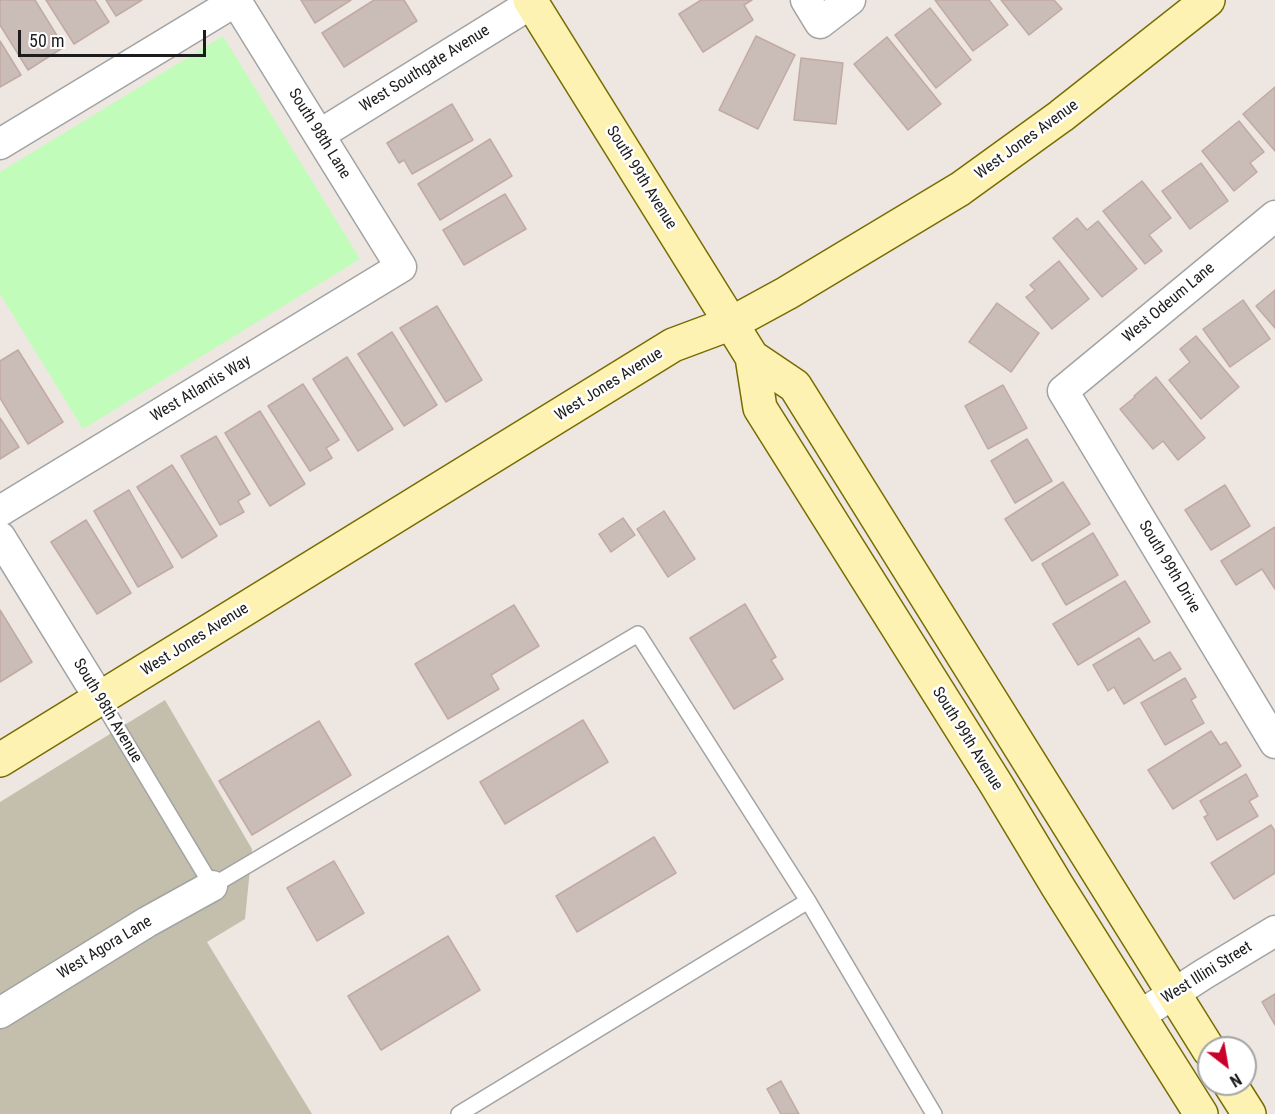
<!DOCTYPE html>
<html>
<head>
<meta charset="utf-8">
<style>
	body { margin:0 }
	#map { position:relative; width:1275px; height:1114px; overflow:hidden; background:#eee7e1; font-family:"Roboto Condensed",sans-serif }
	canvas { display:block }
	.north { position:absolute; left:1197px; top:1036px; width:60px; height:60px; box-sizing:border-box; background:#fff; border:2px solid #a4a4a4; border-radius:50%; rotate:149deg; font-size:16px; font-weight:700; line-height:24px; text-align:center; color:#1c1c1c }
	.north::after { content:''; display:block; margin:auto; width:21px; height:27px; background:#c90028; clip-path:polygon(50% 0,100% 100%,50% 72%,0 100%) }
	.scale { position:absolute; left:18px; top:30px; width:188px; height:27px; box-sizing:border-box; border:3px solid #1c1c1c; border-top:0; padding-left:8px; font-size:18px; line-height:21px; white-space:nowrap; color:#1c1c1c; -webkit-text-stroke:4px #fff; paint-order:stroke }
</style>
</head>
<body>
<div id="map">
<canvas width="1275" height="1114"></canvas>
<div class="north">N</div>
<div class="scale">50 m</div>
</div>
<script>
const ctx = document.querySelector('canvas').getContext('2d');
ctx.lineJoin = 'round';
function fillPath(path, color) { ctx.fillStyle = color; ctx.fill(path, 'evenodd'); }
const poly = rows => new Path2D(rows.map(r => 'M' + r).join(''));
function strokePath(path, color, width, dash) { ctx.strokeStyle = color; ctx.lineWidth = width; ctx.lineCap = dash ? 'butt' : 'round'; ctx.setLineDash(dash || []); ctx.stroke(path); }
function write(font, color, halo, rows, align = 'center') {
  ctx.font = font + ' "Roboto Condensed",sans-serif'; ctx.lineWidth = 5; ctx.setLineDash([]); ctx.textBaseline = 'middle'; ctx.strokeStyle = halo; ctx.fillStyle = color; for (const [text, x, y, turn = 0] of rows) {
    ctx.save(); ctx.translate(x, y); ctx.rotate((+turn || 0) * Math.PI / 180); ctx.textAlign = isNaN(turn) ? turn : align; if (halo) ctx.strokeText(text, 0, 0); ctx.fillText(text, 0, 0); ctx.restore();
  }
}
const construction = poly([
	[165,700,252,849,245,919,207,942,312,1114,0,1114,0,802]
]);
const park = poly([
	[223,36,360,259,83,429,0,294,0,172]
]);
const building = poly([
	[0,0,35,0,64,47,28,70,0,25,0,0],
	[46,0,95,0,109,22,74,44,46,0],
	[106,0,142,0,116,16,106,0],
	[301,0,351,0,315,23,301,0],
	[374,0,404,0,417,21,344,67,322,33,374,0],
	[701,0,752,0,744,5,753,20,703,52,679,14,701,0],
	[935,0,989,0,1008,25,973,51,935,0],
	[1001,0,1054,0,1062,9,1029,35,1001,0],
	[930,8,971,60,936,88,895,35,930,8],
	[756,36,795,55,758,129,719,110,756,36],
	[887,37,941,104,908,130,854,64,887,37],
	[0,41,21,75,0,87,0,41],
	[801,58,843,63,836,124,794,120,801,58],
	[1275,87,1275,151,1243,114,1275,87],
	[452,104,473,140,412,174,404,160,399,163,387,143,452,104],
	[1239,121,1264,152,1250,163,1257,172,1234,191,1202,151,1239,121],
	[490,139,512,176,440,220,418,184,490,139],
	[1201,163,1228,201,1190,229,1162,191,1201,163],
	[1142,181,1171,218,1149,235,1162,251,1145,264,1103,211,1142,181],
	[505,194,526,229,464,265,443,230,505,194],
	[1077,218,1087,230,1098,221,1137,269,1102,297,1053,238,1077,218],
	[1059,261,1089,299,1052,329,1026,297,1035,290,1030,285,1059,261],
	[1275,290,1275,328,1256,306,1275,290],
	[1243,300,1270,339,1230,367,1203,329,1243,300],
	[997,303,1039,333,1011,372,969,342,997,303],
	[437,306,482,380,446,402,400,328,437,306],
	[392,332,437,405,404,426,358,354,392,332],
	[1196,336,1239,387,1201,419,1169,380,1190,362,1180,349,1196,336],
	[18,350,63,422,28,444,0,398,0,361,18,350],
	[347,357,393,429,358,451,313,379,347,357],
	[1156,377,1205,438,1178,460,1163,441,1153,449,1120,409,1135,397,1134,396,1156,377],
	[303,384,339,440,326,448,332,458,310,471,268,406,303,384],
	[1003,385,1027,428,988,449,965,406,1003,385],
	[260,411,305,484,270,506,225,433,260,411],
	[0,418,19,447,0,459,0,418],
	[216,436,250,494,238,501,244,512,220,525,181,456,216,436],
	[1027,439,1052,481,1015,503,991,461,1027,439],
	[172,465,217,536,182,558,137,487,172,465],
	[1063,482,1090,524,1032,561,1005,519,1063,482],
	[1225,485,1250,526,1211,550,1185,510,1225,485],
	[129,490,173,567,138,587,94,511,129,490],
	[664,511,695,559,668,577,637,529,664,511],
	[623,518,635,535,611,552,599,534,623,518],
	[86,520,131,593,97,614,51,542,86,520],
	[1275,527,1275,589,1262,569,1236,585,1221,561,1275,527],
	[1093,533,1118,575,1066,605,1042,564,1093,533],
	[1125,581,1150,622,1078,665,1053,624,1125,581],
	[745,604,776,657,771,660,783,679,734,709,690,638,745,604],
	[514,605,539,646,491,675,499,689,448,719,415,664,514,605],
	[0,610,32,662,0,682,0,610],
	[1139,638,1154,661,1170,652,1181,669,1124,704,1114,687,1108,691,1093,665,1139,638],
	[1185,678,1196,697,1191,700,1204,723,1165,745,1141,703,1185,678],
	[583,720,608,762,505,824,480,782,583,720],
	[319,721,351,775,252,835,219,781,319,721],
	[1211,731,1220,745,1226,742,1241,766,1173,809,1148,770,1211,731],
	[1246,774,1258,796,1249,801,1258,816,1217,840,1204,817,1208,815,1200,801,1246,774],
	[1271,825,1275,831,1275,873,1234,899,1211,863,1271,825],
	[654,837,676,873,577,932,556,896,654,837],
	[334,861,364,913,317,941,287,888,334,861],
	[448,936,480,990,381,1050,348,996,448,936],
	[1275,994,1275,1025,1262,1002,1275,994],
	[781,1081,799,1114,781,1114,767,1089,781,1081]
]);
const lane = poly([
	[100,699,212,886,638,634,808,901,934,1114],
	[459,1114,808,901]
]);
const street = poly([
	[806,0,820,23,850,0],
	[319,135,532,3],
	[0,144,236,1,401,267,0,511],
	[1275,216,1063,391,1275,743],
	[0,537,100,699],
	[0,1013,147,922,212,886],
	[1139,1016,1204,974,1275,931]
]);
const secondary = poly([
	[530,0,752,357,760,408,996,784,1058,887,1201,1114],
	[752,357,795,386,1209,1050],
	[0,760,673,345,732,323,787,293,960,189,1061,116,1208,0],
	[1230,1084,1249,1114]
]);
const streetNames = [
	["West Southgate Avenue",425,69,-32],
	["South 98th Lane",319,134,58],
	["West Jones Avenue",1027,140,-36],
	["South 99th Avenue",641,178,58],
	["West Odeum Lane",1169,303,-40],
	["West Jones Avenue",609,385,-32],
	["West Atlantis Way",201,389,-31],
	["South 99th Drive",1169,567,59],
	["West Jones Avenue",195,640,-32],
	["South 98th Avenue",107,711,59],
	["South 99th Avenue",967,739,58],
	["West Agora Lane",105,948,-31],
	["West Illini Street",1207,973,-32]
];
fillPath(construction, '#c3bfac');
fillPath(park, '#c2fcba');
fillPath(building, '#cabcb7');
strokePath(building, '#c1aaa3', 1.5);
strokePath(lane, '#a3a3a3', 18);
strokePath(street, '#a3a3a3', 33);
strokePath(secondary, '#776c00', 36);
strokePath(lane, '#fff', 15);
strokePath(street, '#fff', 30);
strokePath(secondary, '#fdf2b1', 33);
write('16px', '#1c1c1c', '#fff', streetNames);
</script>
</body>
</html>
